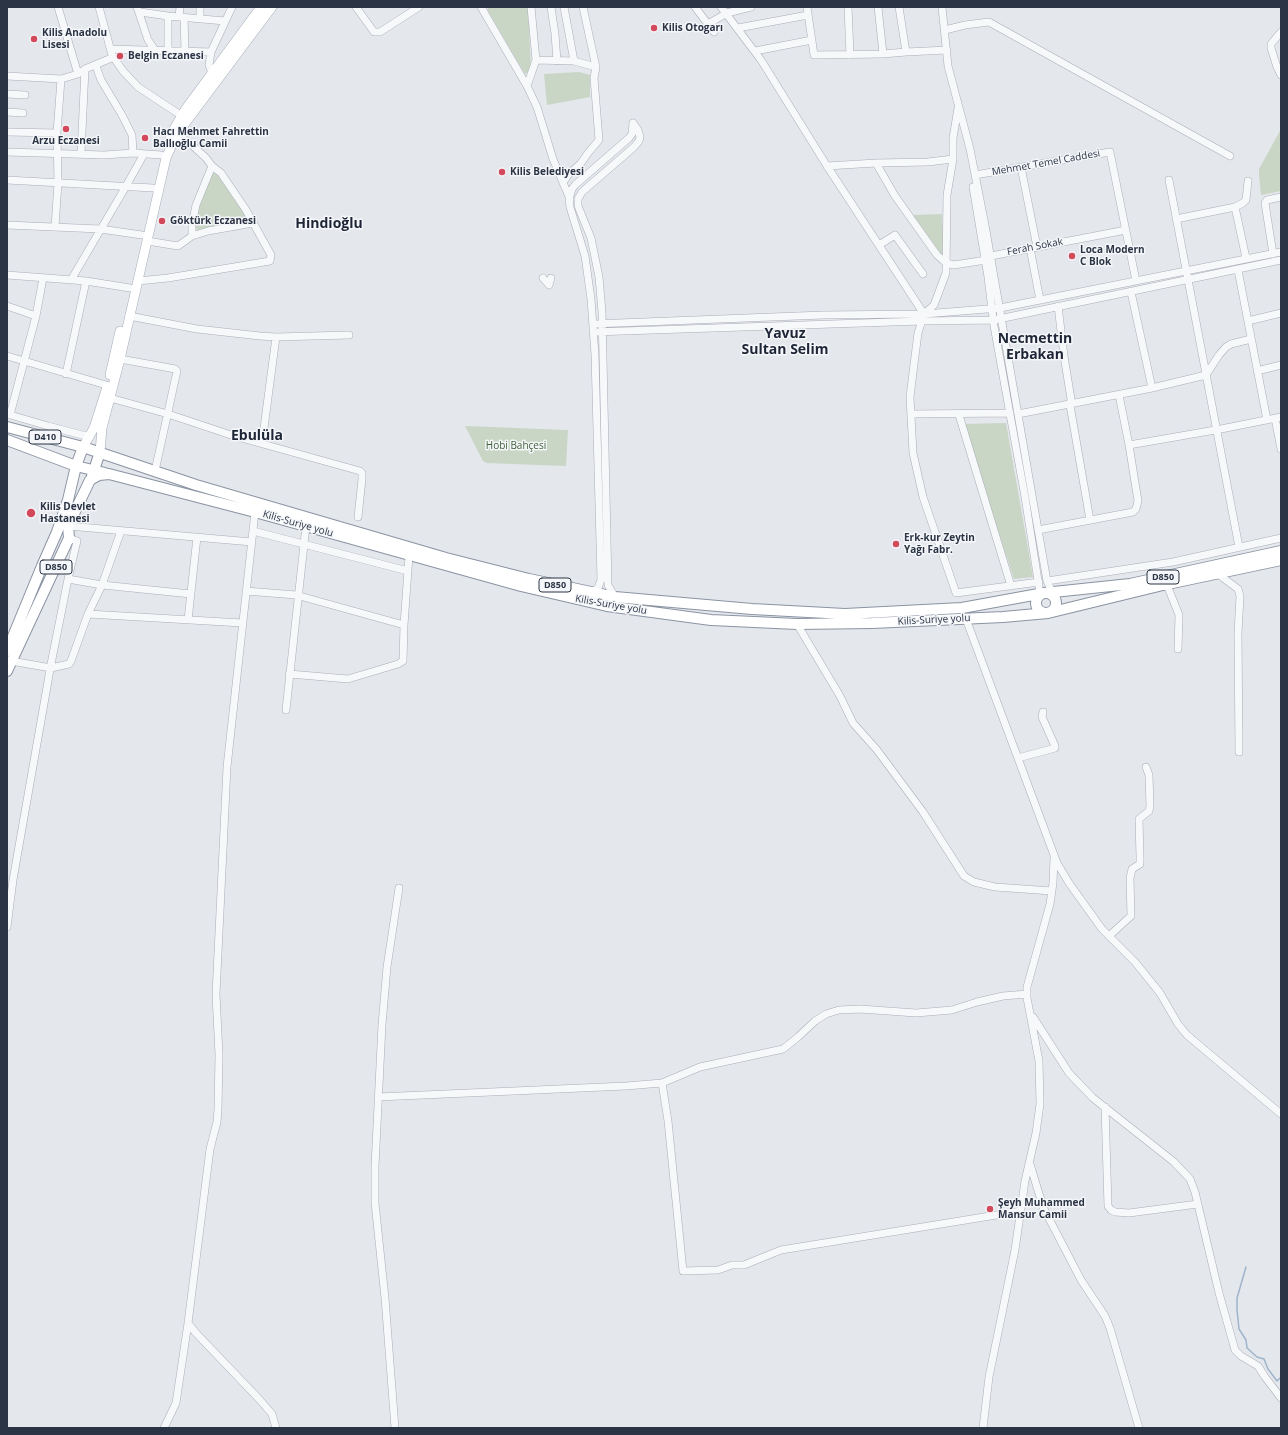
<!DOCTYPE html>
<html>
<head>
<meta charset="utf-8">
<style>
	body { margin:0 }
	#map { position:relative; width:1288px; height:1435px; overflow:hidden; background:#e4e7ec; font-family:"Open Sans",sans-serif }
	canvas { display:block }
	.frame { position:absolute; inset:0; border:8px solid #2b3445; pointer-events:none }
</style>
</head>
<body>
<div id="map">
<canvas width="1288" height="1435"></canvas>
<div class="frame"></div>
</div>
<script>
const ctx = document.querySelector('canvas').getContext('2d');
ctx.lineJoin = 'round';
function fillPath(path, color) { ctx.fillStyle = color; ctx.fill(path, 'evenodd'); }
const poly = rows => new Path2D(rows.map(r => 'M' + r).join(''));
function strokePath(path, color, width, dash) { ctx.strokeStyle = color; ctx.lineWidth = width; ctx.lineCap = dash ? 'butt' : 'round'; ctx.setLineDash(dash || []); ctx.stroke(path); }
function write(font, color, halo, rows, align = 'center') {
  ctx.font = font + ' "Open Sans",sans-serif'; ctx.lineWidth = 3; ctx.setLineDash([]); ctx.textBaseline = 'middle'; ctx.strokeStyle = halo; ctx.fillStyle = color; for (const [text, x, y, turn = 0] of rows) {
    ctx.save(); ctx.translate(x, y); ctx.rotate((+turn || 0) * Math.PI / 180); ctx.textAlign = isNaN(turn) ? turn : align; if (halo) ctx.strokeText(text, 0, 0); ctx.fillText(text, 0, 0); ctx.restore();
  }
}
const green = poly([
	[488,7,528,7,531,70,525,74,488,11],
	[579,72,590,75,590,97,547,105,544,74],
	[1281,129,1281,191,1261,195,1259,176,1259,169],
	[212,173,216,174,220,177,247,217,247,221,198,230,195,228,197,214],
	[942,214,943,254,941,254,913,215],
	[1006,423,1033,577,1014,579,963,424],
	[465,426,568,430,566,466,487,463,483,461]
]);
const stream = poly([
	[1246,1267,1237,1298,1237,1310,1239,1329,1246,1340,1247,1348,1257,1357,1264,1359,1268,1369,1277,1381,1281,1377]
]);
const minor = poly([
	[58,7,78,74],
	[99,7,112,55,123,71,138,87,182,116,184,120],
	[137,7,148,40,155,50],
	[356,7,374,32,380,32,419,7],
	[481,7,527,86,537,107,553,159,570,199],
	[551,7,555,34,557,61],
	[564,7,574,61],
	[695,7,714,32],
	[721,7,761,60,827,166,924,314],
	[807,7,814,55,883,54,906,52,947,50],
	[848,7,850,55],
	[878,7,883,54],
	[899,7,906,52],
	[942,7,948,66,970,149,985,225,1047,581,1055,598],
	[140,12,168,16,225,21],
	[179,17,180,7],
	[184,17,185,51],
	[200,19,200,7],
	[708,24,727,13,751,7],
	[738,28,808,15],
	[945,30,965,25,989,22,1230,156],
	[1281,32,1271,44,1271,48,1277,67,1281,75],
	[111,49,211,52],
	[168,50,168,16],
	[755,51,812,40],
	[536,60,574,61,596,67],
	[96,66,101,80,122,115,132,135,133,153],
	[216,75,212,73,209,65,211,52,232,7],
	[7,76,61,79,78,74,85,69,114,57],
	[527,86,536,60,531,7],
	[7,94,25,95],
	[958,108,953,138,953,159,947,195,946,273,934,305,924,314,918,333,914,364,910,397,913,453,923,497,956,593,1039,582],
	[7,112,23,113],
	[7,132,57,133],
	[7,152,104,155,133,153,161,155],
	[81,153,85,69],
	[876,163,895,196,937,255,946,263,954,265,986,260],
	[827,166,876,163,928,162,953,159],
	[1021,167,1037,247],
	[975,175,1110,152,1136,281],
	[7,180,153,188],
	[1169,180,1239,547],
	[563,183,568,175,581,163,588,153,599,140,594,78,596,67,583,7],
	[973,187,988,277,994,326,1025,497,1039,587],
	[1235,207,1246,258],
	[1176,219,1235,207,1243,203,1246,200,1248,181],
	[7,225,100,229,142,235],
	[55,227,58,183,57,133,61,79],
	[192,236,192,225,196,205,212,166],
	[147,241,178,246,192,236,208,231,253,223],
	[879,245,895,235,923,274],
	[1030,248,1040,300],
	[1273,254,1265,203,1267,200,1281,197],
	[991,256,1126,230],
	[1238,270,1267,420],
	[7,275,86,281,130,288],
	[543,278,549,285,551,278],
	[71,280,125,188,144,154],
	[138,281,168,278,270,261,271,255,246,210,221,173,212,166,206,158,192,145,177,134],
	[1131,292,1152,388],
	[7,306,36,316],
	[1058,306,1064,356,1071,399,1070,405,1090,520],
	[129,316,197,329,260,336,276,337,349,335],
	[1248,321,1281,313],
	[593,324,823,315,924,314,1000,308,1281,252],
	[593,332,922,321,994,320,1281,260],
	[7,356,113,387],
	[120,359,170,368,175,369,177,371,155,471],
	[1257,371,1281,365],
	[66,374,86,281],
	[110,398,168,414,234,436,360,471,362,473,362,479,358,517],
	[7,414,48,426,90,437],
	[911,414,1010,413],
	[1018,414,1152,388,1206,375,1219,355,1226,347,1231,344,1251,339],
	[10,415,36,316,43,278],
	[959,415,1011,586],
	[1275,418,1281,449],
	[262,443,276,337],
	[1129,445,1221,429,1281,417],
	[255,512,227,767,216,994,219,1055,218,1109,217,1122,210,1149,188,1323,195,1332,259,1399,272,1414,276,1428],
	[68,526,252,542],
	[1038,530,1133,512,1136,509,1138,501,1129,445,1119,395],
	[253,531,408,571],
	[1218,574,1238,589,1240,596,1238,633,1239,752],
	[68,579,102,585,191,594],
	[1047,581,1173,562,1281,538],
	[1167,585,1179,615,1178,649],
	[246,591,296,595,404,625],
	[592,592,598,588,601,580,595,355,591,299,585,256,570,207,569,199,572,189,575,185,629,138,632,134,633,123],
	[615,597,608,585,602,312,599,277,591,238,578,206,578,199,582,192,634,147,639,141,640,137,638,130,633,123],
	[88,614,242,623],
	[966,619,1057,863,1069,883,1102,929,1135,962,1160,993,1178,1024,1187,1035,1281,1114],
	[188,620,197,537],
	[797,624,840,696,853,723,877,750,923,812,964,876,974,882,995,887,1052,891],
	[11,661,51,668,69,664,71,661,88,614,102,585,121,531],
	[289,674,348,679,398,664,403,661,404,625,409,556],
	[286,710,306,526],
	[1018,758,1055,748,1055,746,1042,717,1043,712],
	[7,927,13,880,51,664,68,579,77,541,69,538],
	[1109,936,1131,916,1130,878,1132,869,1140,864,1140,857,1139,819,1149,811,1150,806,1149,775,1146,767],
	[1033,1017,1069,1073,1093,1098,1174,1162,1190,1179,1195,1192,1219,1293,1235,1350,1241,1356,1258,1366,1265,1377,1281,1398],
	[662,1083,668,1121,683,1271,718,1270,732,1265,744,1265,781,1250,1021,1211],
	[378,1097,626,1086,662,1083,700,1067,783,1049,798,1037,815,1021,826,1014,839,1010,860,1009,916,1013,952,1010,977,1002,1003,996,1027,994],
	[1105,1107,1108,1206,1111,1210,1115,1212,1129,1213,1198,1204],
	[1030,1164,1043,1207,1081,1280,1105,1316,1110,1328,1139,1428],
	[164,1428,176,1403,188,1323],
	[395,1428,385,1298,375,1203,375,1166,382,1025,387,967,399,888],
	[983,1428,989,1377,1015,1250,1025,1181,1036,1133,1040,1104,1039,1061,1027,998,1027,987,1050,904,1053,883,1054,858]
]);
const major = poly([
	[170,136,185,110,261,7],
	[110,375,120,331],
	[83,447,94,428,107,387],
	[100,452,102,428,120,359,166,158,177,134,272,7]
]);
const highway = poly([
	[7,427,83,447,196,485,446,558,529,579,615,597,752,609,845,614,962,608,1044,593,1130,584,1281,551],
	[7,440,76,466,105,473],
	[92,476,100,452],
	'1036 603a10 10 0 1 1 20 0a10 10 0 1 1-20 0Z',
	[7,651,42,566,57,532,68,500,76,466,83,447],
	[7,671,69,538,68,526,90,480,99,475,109,474,255,512,521,586,607,606,711,620,797,624,872,623,1003,617,1048,613,1163,585,1281,560]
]);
const markers = [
	[654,28,4,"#d1495b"],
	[34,39,4,"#d1495b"],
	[120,56,4,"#d1495b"],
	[66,129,4,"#d1495b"],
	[145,138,4,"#d1495b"],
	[502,172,4,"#d1495b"],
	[162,221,4,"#d1495b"],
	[1072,256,4,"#d1495b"],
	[31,513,5,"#d1495b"],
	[896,544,4,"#d1495b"],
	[990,1209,4,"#d1495b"]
];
const shields = [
	[45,437,32],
	[56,567,32],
	[1163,577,32],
	[555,585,32]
];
const shieldNames = [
	["D410",45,437],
	["D850",56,567],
	["D850",1163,577],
	["D850",555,585]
];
const poiNames = [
	["Kilis Otogarı",662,28],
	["Kilis Anadolu",42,33],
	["Lisesi",42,45],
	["Belgin Eczanesi",128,56],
	["Hacı Mehmet Fahrettin",153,132],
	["Ballıoğlu Camii",153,144],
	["Arzu Eczanesi",66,141,"center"],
	["Kilis Belediyesi",510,172],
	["Göktürk Eczanesi",170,221],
	["Loca Modern",1080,250],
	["C Blok",1080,262],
	["Kilis Devlet",40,507],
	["Hastanesi",40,519],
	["Erk-kur Zeytin",904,538],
	["Yağı Fabr.",904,550],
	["Şeyh Muhammed",998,1203],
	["Mansur Camii",998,1215]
];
const streetNames = [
	["Mehmet Temel Caddesi",1046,163,-10],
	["Ferah Sokak",1035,247,-11],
	["Kilis-Suriye yolu",298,524,16],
	["Kilis-Suriye yolu",611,605,10],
	["Kilis-Suriye yolu",934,620,-3]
];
const parkNames = [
	["Hobi Bahçesi",516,446]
];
const districtNames = [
	["Hindioğlu",329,224],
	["Yavuz",785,334],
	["Sultan Selim",785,350],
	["Necmettin",1035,339],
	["Erbakan",1035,355],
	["Ebulüla",257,436]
];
fillPath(green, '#c9d6c5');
strokePath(stream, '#9fb4cc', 1.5);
strokePath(minor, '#a9aeb7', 8);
strokePath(major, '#a3abb8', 10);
strokePath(highway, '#8b94a3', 12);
strokePath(minor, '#f7f8fa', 7);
strokePath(major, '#fff', 9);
strokePath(highway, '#fff', 10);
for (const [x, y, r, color] of markers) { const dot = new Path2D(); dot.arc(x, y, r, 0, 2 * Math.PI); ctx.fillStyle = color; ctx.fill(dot); strokePath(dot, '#f4f6f9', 1.5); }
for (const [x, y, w] of shields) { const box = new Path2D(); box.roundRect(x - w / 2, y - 7, w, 14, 3); ctx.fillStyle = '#f4f6f9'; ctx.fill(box); strokePath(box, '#2b3445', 1); }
write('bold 9px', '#2b3445', null, shieldNames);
write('bold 10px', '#2b3445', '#f4f6f9', poiNames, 'left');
write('10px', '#2b3445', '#f4f6f9', streetNames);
write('10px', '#3f6138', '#f4f6f9', parkNames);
write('bold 14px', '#1d2536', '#f4f6f9', districtNames);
</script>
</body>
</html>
